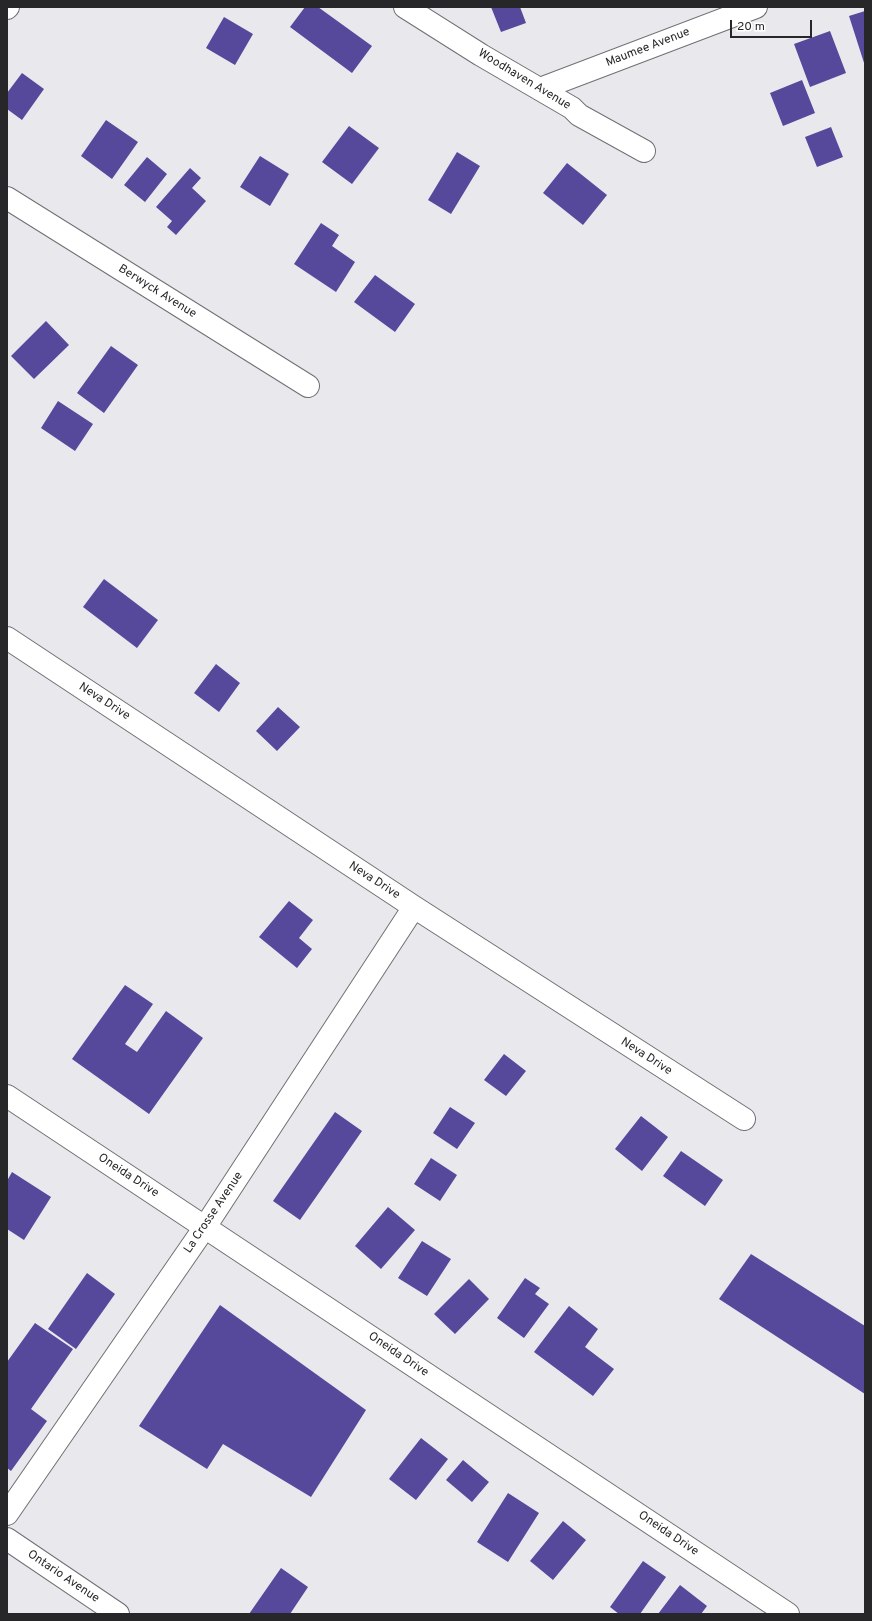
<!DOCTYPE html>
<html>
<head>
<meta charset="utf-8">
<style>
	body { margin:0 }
	#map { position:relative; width:872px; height:1621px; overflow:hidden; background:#e8e8ed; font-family:Overpass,sans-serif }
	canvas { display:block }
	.frame { position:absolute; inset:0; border:8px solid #272729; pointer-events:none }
	.scale { position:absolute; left:730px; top:20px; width:82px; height:18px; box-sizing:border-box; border:2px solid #272729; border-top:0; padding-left:5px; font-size:12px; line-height:14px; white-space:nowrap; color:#272729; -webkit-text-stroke:3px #fff; paint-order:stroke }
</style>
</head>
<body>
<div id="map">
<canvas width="872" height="1621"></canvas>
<div class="frame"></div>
<div class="scale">20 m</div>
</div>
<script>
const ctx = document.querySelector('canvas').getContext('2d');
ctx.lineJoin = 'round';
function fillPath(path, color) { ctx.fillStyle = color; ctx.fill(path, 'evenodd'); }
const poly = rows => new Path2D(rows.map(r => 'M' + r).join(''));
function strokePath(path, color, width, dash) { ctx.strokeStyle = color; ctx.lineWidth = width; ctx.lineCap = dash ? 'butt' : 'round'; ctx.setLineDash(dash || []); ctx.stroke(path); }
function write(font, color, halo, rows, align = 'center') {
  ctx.font = font + ' Overpass,sans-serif'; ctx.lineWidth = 4; ctx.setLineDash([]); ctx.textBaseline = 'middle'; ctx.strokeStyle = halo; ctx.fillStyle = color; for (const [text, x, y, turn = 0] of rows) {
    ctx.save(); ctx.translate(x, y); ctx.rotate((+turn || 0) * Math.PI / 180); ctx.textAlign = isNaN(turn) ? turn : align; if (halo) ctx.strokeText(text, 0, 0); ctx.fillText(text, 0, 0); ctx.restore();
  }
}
const building = poly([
	[305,7,318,7,372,46,352,73,290,27],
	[491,7,520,7,526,23,501,32],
	[865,11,865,66,849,16],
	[224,17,253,34,235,65,206,48],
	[830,31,846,73,810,87,794,44],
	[22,73,44,89,22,120,7,109,7,93],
	[802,80,815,113,783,126,770,93],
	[106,120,138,142,112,179,81,156],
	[349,126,379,148,352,184,322,162],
	[831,127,843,157,817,167,805,137],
	[457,152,480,166,451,214,428,200],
	[260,156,289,174,270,206,240,187],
	[147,157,167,174,145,202,124,185],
	[567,163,607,195,583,225,543,193],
	[190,168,201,178,192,188,206,201,176,235,167,227,172,221,156,207],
	[321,223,339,235,332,246,355,262,336,292,294,264],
	[375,275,415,304,395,332,354,302],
	[46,321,69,345,34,379,11,356],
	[111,346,138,365,104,413,77,393],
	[58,401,93,424,75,451,41,428],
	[104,579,158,620,137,648,83,607],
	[216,664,240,683,219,712,194,693],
	[278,707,300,727,277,751,256,731],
	[289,901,313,920,299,938,312,949,297,968,259,937],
	[125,985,153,1004,125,1044,137,1052,166,1011,203,1038,149,1114,72,1059],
	[504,1054,526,1071,506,1096,484,1080],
	[450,1107,475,1123,457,1149,433,1133],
	[335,1112,362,1131,300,1220,273,1201],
	[641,1116,668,1137,642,1171,615,1149],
	[681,1151,723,1180,705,1206,663,1176],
	[431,1158,457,1175,440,1201,414,1184],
	[12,1172,51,1197,24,1240,7,1229,7,1181],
	[388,1207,415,1230,381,1269,355,1246],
	[422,1241,451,1259,427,1296,398,1278],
	[751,1254,865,1326,865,1394,719,1299],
	[87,1273,115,1294,76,1349,48,1329],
	[525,1278,540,1288,535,1294,549,1304,524,1338,497,1318],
	[469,1279,489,1299,455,1334,434,1314],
	[220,1305,366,1410,311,1497,223,1444,207,1469,139,1426],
	[569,1306,598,1329,585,1347,614,1369,593,1396,534,1352],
	[35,1323,73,1349,31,1409,47,1421,11,1471,7,1468,7,1362],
	[421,1438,448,1459,416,1500,389,1479],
	[463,1460,489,1482,472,1502,446,1480],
	[508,1493,539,1513,508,1562,477,1542],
	[563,1521,586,1540,553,1580,530,1561],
	[643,1561,666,1577,640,1614,619,1614,610,1607],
	[281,1568,308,1587,290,1614,249,1614],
	[680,1585,707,1606,701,1614,658,1614]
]);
const minor = poly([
	[405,7,481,55,572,108,579,115,644,151],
	[7,8,8,7],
	[540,89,756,7],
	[7,198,308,386],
	[7,638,414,907,744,1119],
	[7,1096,788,1614],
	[7,1514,205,1227,414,907],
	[7,1539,118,1614]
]);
const streetNames = [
	["Maumee Avenue",648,48,-21],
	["Woodhaven Avenue",524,80,31],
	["Berwyck Avenue",157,292,32],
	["Neva Drive",104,702,33],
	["Neva Drive",374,881,33],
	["Neva Drive",646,1057,33],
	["Oneida Drive",128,1176,33],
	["La Crosse Avenue",214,1213,-56],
	["Oneida Drive",398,1355,34],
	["Oneida Drive",668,1534,34],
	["Ontario Avenue",63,1577,34]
];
fillPath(building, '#56499b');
strokePath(minor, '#707074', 24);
strokePath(minor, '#fff', 22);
write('12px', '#272729', '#fff', streetNames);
</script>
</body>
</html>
